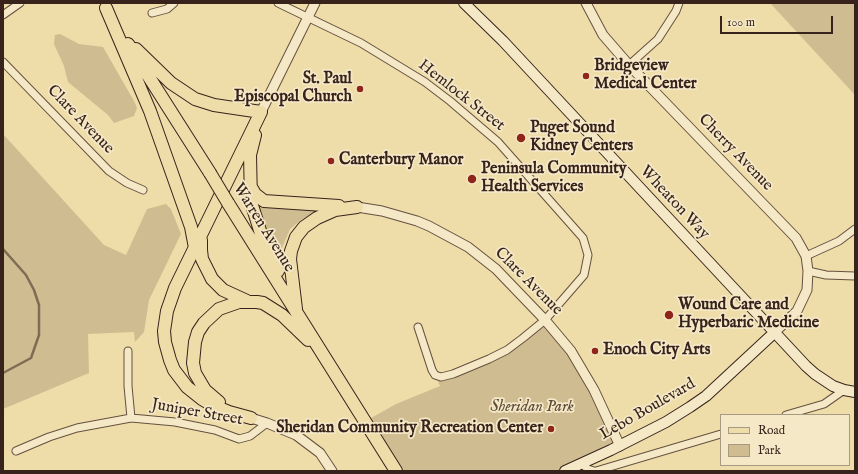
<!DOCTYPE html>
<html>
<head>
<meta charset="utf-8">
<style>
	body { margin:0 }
	#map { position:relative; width:858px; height:474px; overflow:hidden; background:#eedca9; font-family:"IM FELL English",serif }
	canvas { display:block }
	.frame { position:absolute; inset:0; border:4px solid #37231c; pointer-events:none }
	.legend { position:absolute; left:720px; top:414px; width:130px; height:52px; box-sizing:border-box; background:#f4e8c7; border:1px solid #a89983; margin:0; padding:5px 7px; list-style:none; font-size:12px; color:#37231c }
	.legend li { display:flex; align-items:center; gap:8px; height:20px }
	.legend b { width:20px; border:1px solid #a89983 }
	.scale { position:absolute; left:720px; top:16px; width:113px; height:18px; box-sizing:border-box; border:2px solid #37231c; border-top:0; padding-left:5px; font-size:12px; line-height:14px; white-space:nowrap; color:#37231c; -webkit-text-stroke:3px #f4e8c7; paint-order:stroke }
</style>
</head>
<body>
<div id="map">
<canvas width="858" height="474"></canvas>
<div class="frame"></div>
<ul class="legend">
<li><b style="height:5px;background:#eedca9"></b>Road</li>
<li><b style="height:11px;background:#cfbd91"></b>Park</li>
</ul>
<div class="scale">100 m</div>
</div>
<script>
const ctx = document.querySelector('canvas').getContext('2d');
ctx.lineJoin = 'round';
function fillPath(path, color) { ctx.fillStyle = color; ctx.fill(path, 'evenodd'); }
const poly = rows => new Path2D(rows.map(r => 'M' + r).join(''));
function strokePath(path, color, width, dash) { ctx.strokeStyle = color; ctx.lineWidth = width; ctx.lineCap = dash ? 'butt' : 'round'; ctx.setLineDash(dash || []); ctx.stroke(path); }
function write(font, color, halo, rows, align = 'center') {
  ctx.font = font + ' "IM FELL English",serif'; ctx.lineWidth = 3.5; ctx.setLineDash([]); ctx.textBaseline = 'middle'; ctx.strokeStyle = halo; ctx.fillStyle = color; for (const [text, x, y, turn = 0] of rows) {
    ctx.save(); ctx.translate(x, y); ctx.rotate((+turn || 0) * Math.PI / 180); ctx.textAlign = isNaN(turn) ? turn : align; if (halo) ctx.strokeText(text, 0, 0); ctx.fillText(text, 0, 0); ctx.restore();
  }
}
const green = poly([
	[770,3,855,3,855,95],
	[60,34,79,44,103,47,134,101,137,108,134,116,114,123,108,115,68,82,64,66,54,44,55,35],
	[3,134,104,245,126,255,147,209,166,204,171,209,181,234,149,300,144,332,135,342,134,332,88,334,89,373,3,409],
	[259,204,323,208,302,219,290,229,281,250,272,241,262,221],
	[545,320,565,343,620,446,582,464,589,471,396,471,364,422,396,404,440,386,435,375,441,377,489,359]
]);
const stream = poly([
	[3,249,26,275,34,290,39,305,39,335,31,358,3,373]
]);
const minor = poly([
	[278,3,361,43,425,82,450,101,498,142,583,238,588,255,584,275,545,320,523,338,507,350,489,359,453,374,441,377,435,375,432,370,418,327],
	[152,13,167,9,174,3],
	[3,15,20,3],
	[3,62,109,171,127,183,143,190],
	[629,65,658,39,676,11,679,3],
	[806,256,839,241,855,229],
	[808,271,826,275,855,276],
	[128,351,128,386,131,418],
	[786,415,824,404,844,390],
	[16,451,49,437,77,428,131,418,175,422,215,430,239,439,250,436,267,423],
	[582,464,588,469,594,471],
	[596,471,721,434]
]);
const tertiary = poly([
	[586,3,603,35,629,65,796,238,806,256,808,271,807,290,797,311,775,332],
	[261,112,315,3],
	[357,207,382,211,417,221,429,226,468,247,496,269,545,320,571,351,594,390,620,446],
	[251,418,267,423,296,435,320,453,332,471]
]);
const secondary = poly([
	[464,3,503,41,806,366,815,374,833,386,844,390,855,392],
	[565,471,611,450,666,422,690,407,706,396,775,332]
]);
const primary = poly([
	[106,8,150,111,191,227,195,248],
	[128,44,210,173],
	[136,49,171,83,195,99,214,105,261,112],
	[255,135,250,155,251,202,262,237,278,271],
	[251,187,255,194,264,201,339,206],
	[228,203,396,471],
	[201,240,201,250,202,259,212,279,223,290,247,301],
	[296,309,290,259,291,251,296,237,304,227,317,218,335,210,357,207],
	[219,402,205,390,195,373,193,363,195,342,198,332,204,323,219,309,239,302,257,302,263,303,282,315,308,340],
	[251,418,229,412,212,405,202,399,187,387,174,370,170,360,165,342,164,331,167,311,175,288,261,112]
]);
const primaryBridge = poly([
	[210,173,228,203]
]);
const markers = [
	[586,76,4,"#8f2418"],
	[360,89,4,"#8f2418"],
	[521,138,5,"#8f2418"],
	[331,161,4,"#8f2418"],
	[472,179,5,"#8f2418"],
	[669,315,5,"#8f2418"],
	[595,351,4,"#8f2418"],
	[551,429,4,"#8f2418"]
];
const poiNames = [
	["Bridgeview",594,67],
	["Medical Center",594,85],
	["St. Paul",352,80,"right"],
	["Episcopal Church",352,98,"right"],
	["Puget Sound",530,129],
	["Kidney Centers",530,147],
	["Canterbury Manor",339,161],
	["Peninsula Community",481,170],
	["Health Services",481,188],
	["Wound Care and",678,306],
	["Hyperbaric Medicine",678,324],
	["Enoch City Arts",603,351],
	["Sheridan Community Recreation Center",543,429,"right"]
];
const streetNames = [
	["Hemlock Street",461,96,38],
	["Clare Avenue",80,120,46],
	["Cherry Avenue",735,153,46],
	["Wheaton Way",674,203,47],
	["Warren Avenue",263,228,58],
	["Clare Avenue",528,282,45],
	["Lebo Boulevard",648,410,-30],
	["Juniper Street",197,413,10]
];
const parkNames = [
	["Sheridan Park",532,408]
];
fillPath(green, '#cfbd91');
strokePath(stream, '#806c54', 2.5);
strokePath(minor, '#65513f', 9);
strokePath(tertiary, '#65513f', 11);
strokePath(secondary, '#37231c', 12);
strokePath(primary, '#37231c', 14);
strokePath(minor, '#f4e8c7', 7);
strokePath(tertiary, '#f4e8c7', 9);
strokePath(secondary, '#f4e8c7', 10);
strokePath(primary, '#eedca9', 12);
strokePath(primaryBridge, '#37231c', 14, []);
strokePath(primaryBridge, '#eedca9', 12);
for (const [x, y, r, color] of markers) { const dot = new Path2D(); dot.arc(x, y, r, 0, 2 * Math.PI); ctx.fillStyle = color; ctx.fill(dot); strokePath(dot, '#f4e8c7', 1.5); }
write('bold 16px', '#37231c', '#f4e8c7', poiNames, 'left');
write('16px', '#37231c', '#f4e8c7', streetNames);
write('italic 16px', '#5d4a39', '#f4e8c7', parkNames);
</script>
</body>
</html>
